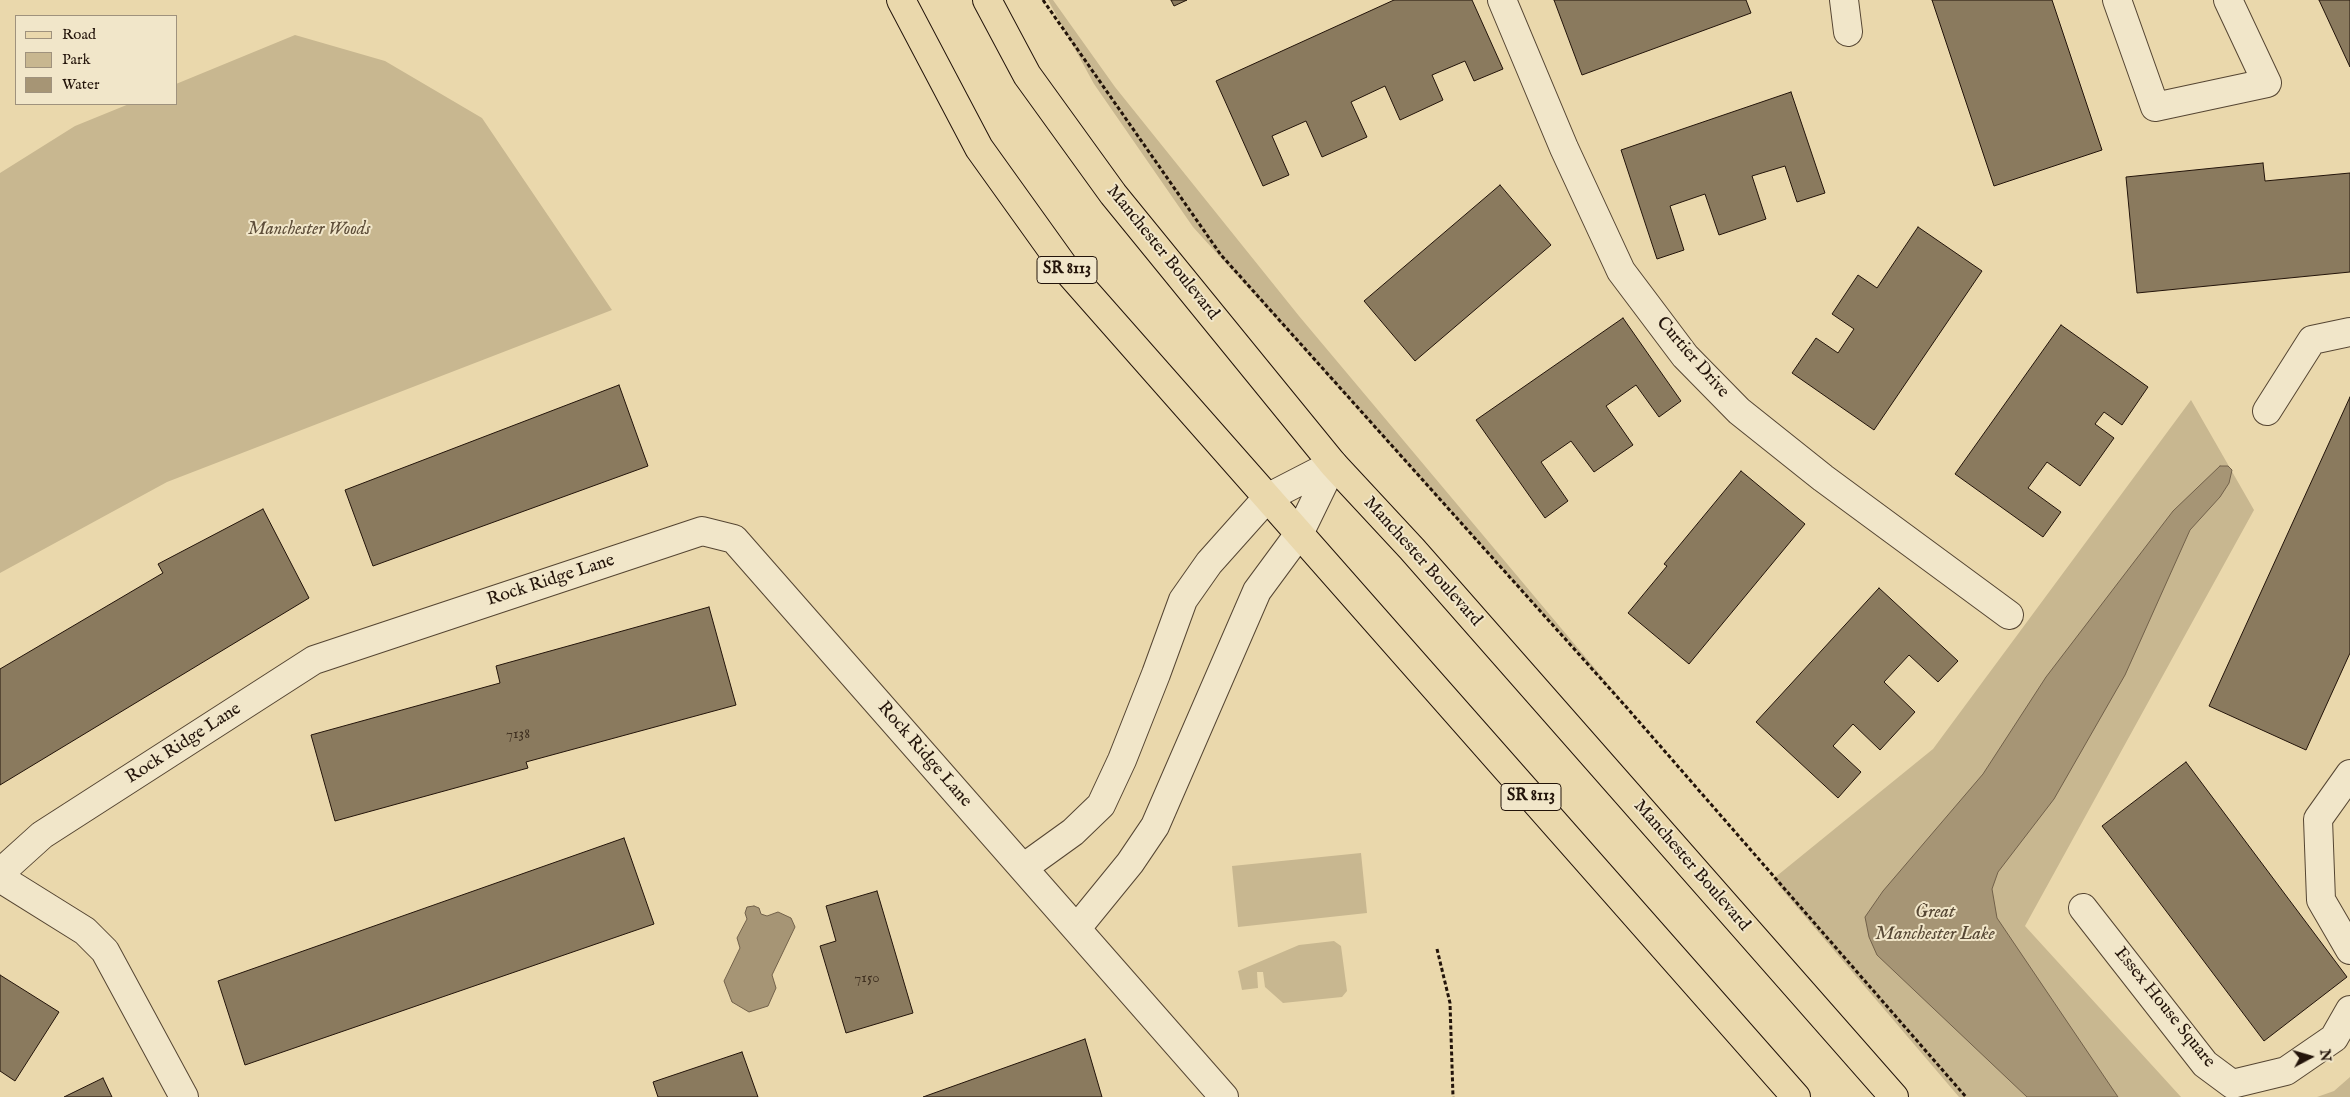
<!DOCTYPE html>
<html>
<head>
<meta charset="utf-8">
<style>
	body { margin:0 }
	#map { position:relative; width:2350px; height:1097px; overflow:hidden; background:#ead8ac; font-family:"IM FELL English",serif }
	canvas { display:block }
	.legend { position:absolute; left:15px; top:15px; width:162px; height:90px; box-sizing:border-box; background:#f1e6c9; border:1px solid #9f927d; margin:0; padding:6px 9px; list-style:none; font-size:15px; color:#23140a }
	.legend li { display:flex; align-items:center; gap:10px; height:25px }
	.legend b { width:25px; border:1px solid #9f927d }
	.north { position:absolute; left:2285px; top:1032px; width:50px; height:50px; -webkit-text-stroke:4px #f1e6c9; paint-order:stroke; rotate:84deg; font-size:14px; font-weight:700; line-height:20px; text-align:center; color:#23140a }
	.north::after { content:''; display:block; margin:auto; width:18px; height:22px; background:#23140a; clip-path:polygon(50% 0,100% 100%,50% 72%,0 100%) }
</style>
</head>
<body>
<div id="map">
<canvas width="2350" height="1097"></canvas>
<ul class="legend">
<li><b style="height:6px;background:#ead8ac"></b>Road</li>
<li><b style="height:14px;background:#c8b790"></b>Park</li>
<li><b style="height:14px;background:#a69575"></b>Water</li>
</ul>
<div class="north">N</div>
</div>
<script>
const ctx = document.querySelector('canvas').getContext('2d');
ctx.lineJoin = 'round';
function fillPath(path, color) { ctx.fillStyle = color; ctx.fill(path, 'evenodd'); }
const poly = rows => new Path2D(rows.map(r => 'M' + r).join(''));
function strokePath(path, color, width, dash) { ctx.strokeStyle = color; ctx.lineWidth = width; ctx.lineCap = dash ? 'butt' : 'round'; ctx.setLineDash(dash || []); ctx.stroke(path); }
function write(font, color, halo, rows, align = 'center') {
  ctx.font = font + ' "IM FELL English",serif'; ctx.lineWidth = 4; ctx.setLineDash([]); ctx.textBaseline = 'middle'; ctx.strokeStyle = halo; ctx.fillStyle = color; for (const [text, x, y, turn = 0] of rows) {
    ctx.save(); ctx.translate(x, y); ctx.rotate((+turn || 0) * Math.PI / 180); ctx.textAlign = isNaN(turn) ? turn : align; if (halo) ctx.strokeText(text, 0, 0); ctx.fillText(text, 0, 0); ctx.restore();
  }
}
const green = poly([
	[1048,0,1053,0,1115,87,1299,316,1634,715,1193,227,1094,84],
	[295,35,385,61,482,118,612,310,167,482,0,573,0,173,75,126,129,104,176,104,176,84],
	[2191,400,2254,510,2025,926,2181,1097,1959,1097,1773,879,1933,749],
	[1361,853,1367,913,1238,927,1232,866],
	[1334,941,1341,946,1347,991,1342,997,1283,1003,1265,987,1263,972,1257,972,1258,988,1242,990,1238,971,1299,945],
	[2350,1077,2350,1097,2317,1097,2334,1091]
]);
const water = poly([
	[2220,466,2228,466,2232,470,2229,483,2220,497,2190,530,2125,675,2054,799,1998,872,1992,889,1997,918,2118,1097,2027,1097,1877,955,1869,937,1865,917,1883,891,1983,774,2046,677,2173,511,2220,466],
	[754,906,759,908,761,914,767,916,778,912,791,918,795,927,772,975,776,988,768,1006,749,1012,732,1002,724,981,740,948,737,938,747,919,745,913,747,907,754,906]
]);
const building = poly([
	[1171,0,1187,0,1174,6,1171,0],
	[1394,0,1472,0,1503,69,1474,81,1465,61,1432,75,1443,100,1400,120,1385,86,1351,102,1367,137,1322,157,1306,121,1272,136,1289,175,1263,186,1216,81,1394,0],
	[1554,0,1746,0,1751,13,1582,75,1554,0],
	[1932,0,2052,0,2102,150,1994,186,1932,0],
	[2319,0,2350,0,2350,67,2319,0],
	[1791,92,1825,193,1797,202,1785,166,1752,176,1766,219,1719,235,1705,194,1670,206,1684,250,1657,259,1621,150,1791,92],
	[2263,163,2265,181,2350,173,2350,272,2137,293,2126,177,2263,163],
	[1500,185,1551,245,1415,361,1364,301,1500,185],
	[1918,227,1982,271,1874,430,1792,373,1816,338,1838,353,1854,329,1832,314,1858,275,1877,288,1918,227],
	[1623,318,1681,401,1659,417,1636,385,1606,406,1633,445,1594,472,1571,441,1541,462,1568,501,1545,518,1476,420,1623,318],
	[2061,325,2148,387,2122,425,2104,412,2095,424,2114,438,2080,486,2047,462,2028,488,2061,512,2043,537,1955,474,2061,325],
	[619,385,648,466,373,566,345,490,619,385],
	[2350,397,2350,653,2306,750,2209,706,2350,397],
	[1741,471,1805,524,1689,664,1628,613,1667,566,1664,564,1741,471],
	[263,509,309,598,0,785,0,669,163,573,158,564,263,509],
	[1879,588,1958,661,1938,682,1909,655,1884,682,1915,712,1880,750,1853,724,1833,746,1861,772,1838,798,1756,722,1879,588],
	[709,607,736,705,526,762,528,768,335,821,311,735,500,683,496,666,709,607],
	[2186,762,2347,977,2264,1041,2102,826,2186,762],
	[624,838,654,924,245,1065,218,981,624,838],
	[877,891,913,1013,846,1033,820,946,836,941,826,906,877,891],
	[0,975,59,1012,15,1081,0,1071,0,975],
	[1085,1039,1102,1097,923,1097,1085,1039],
	[742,1052,758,1097,658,1097,653,1082,742,1052],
	[103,1078,112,1097,64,1097,103,1078]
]);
const path = poly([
	[1043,0,1221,255,1628,709,1966,1097],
	[1437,949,1450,1003,1453,1097]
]);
const street = poly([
	[1502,0,1564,148,1621,271,1685,356,1739,411,1823,478,2009,615],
	[1844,0,1848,32],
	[2117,0,2155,107,2267,83,2228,0],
	[2267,411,2312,340,2350,332],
	[2350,774,2318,819,2321,900,2350,950],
	[1023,868,1073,832,1101,805,1122,760,1156,674,1183,600,1209,563,1267,498,1333,464],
	[0,873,42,835,314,660,702,531,734,539,1224,1097],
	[0,878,85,931,105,951,184,1097],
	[2083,908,2205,1064,2232,1084,2286,1071,2334,1038,2350,1010],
	[1077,928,1130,863,1155,826,1257,591,1299,534,1333,464]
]);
const primary = poly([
	[901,0,979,148,1065,268,1796,1097],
	[987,0,1027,75,1113,194,1333,464,1412,549,1894,1097]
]);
const numberNames = [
	["7138",518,735],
	["7150",867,979]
];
const shields = [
	[1067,270,60],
	[1531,797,60]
];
const shieldNames = [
	["SR 8113",1067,270],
	["SR 8113",1531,797]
];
const parkNames = [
	["Manchester Woods",309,230]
];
const streetNames = [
	["Manchester Boulevard",1162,253,51],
	["Curtier Drive",1692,358,49],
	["Manchester Boulevard",1422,562,48],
	["Rock Ridge Lane",551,581,-18],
	["Rock Ridge Lane",184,744,-33],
	["Rock Ridge Lane",924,755,49],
	["Manchester Boulevard",1691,866,49],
	["Essex House Square",2164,1008,51]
];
const waterNames = [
	["Great",1935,913],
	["Manchester Lake",1935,935]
];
fillPath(green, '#c8b790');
fillPath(water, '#a69575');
strokePath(water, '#72614a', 1);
fillPath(building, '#8a7a5e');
strokePath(building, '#23140a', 1);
strokePath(street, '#554532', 30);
strokePath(primary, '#23140a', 30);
strokePath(path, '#23140a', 3, [4, 2.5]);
strokePath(street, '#f1e6c9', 28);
strokePath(primary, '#ead8ac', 28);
write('15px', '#3d2e1f', null, numberNames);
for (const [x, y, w] of shields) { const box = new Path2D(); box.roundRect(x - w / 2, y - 13.5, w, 27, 4); ctx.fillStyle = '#f1e6c9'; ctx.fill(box); strokePath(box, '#23140a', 1); }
write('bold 16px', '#23140a', null, shieldNames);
write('italic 18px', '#5d4d39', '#f1e6c9', parkNames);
write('18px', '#23140a', '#f1e6c9', streetNames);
write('italic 19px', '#574835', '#f1e6c9', waterNames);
</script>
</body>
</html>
